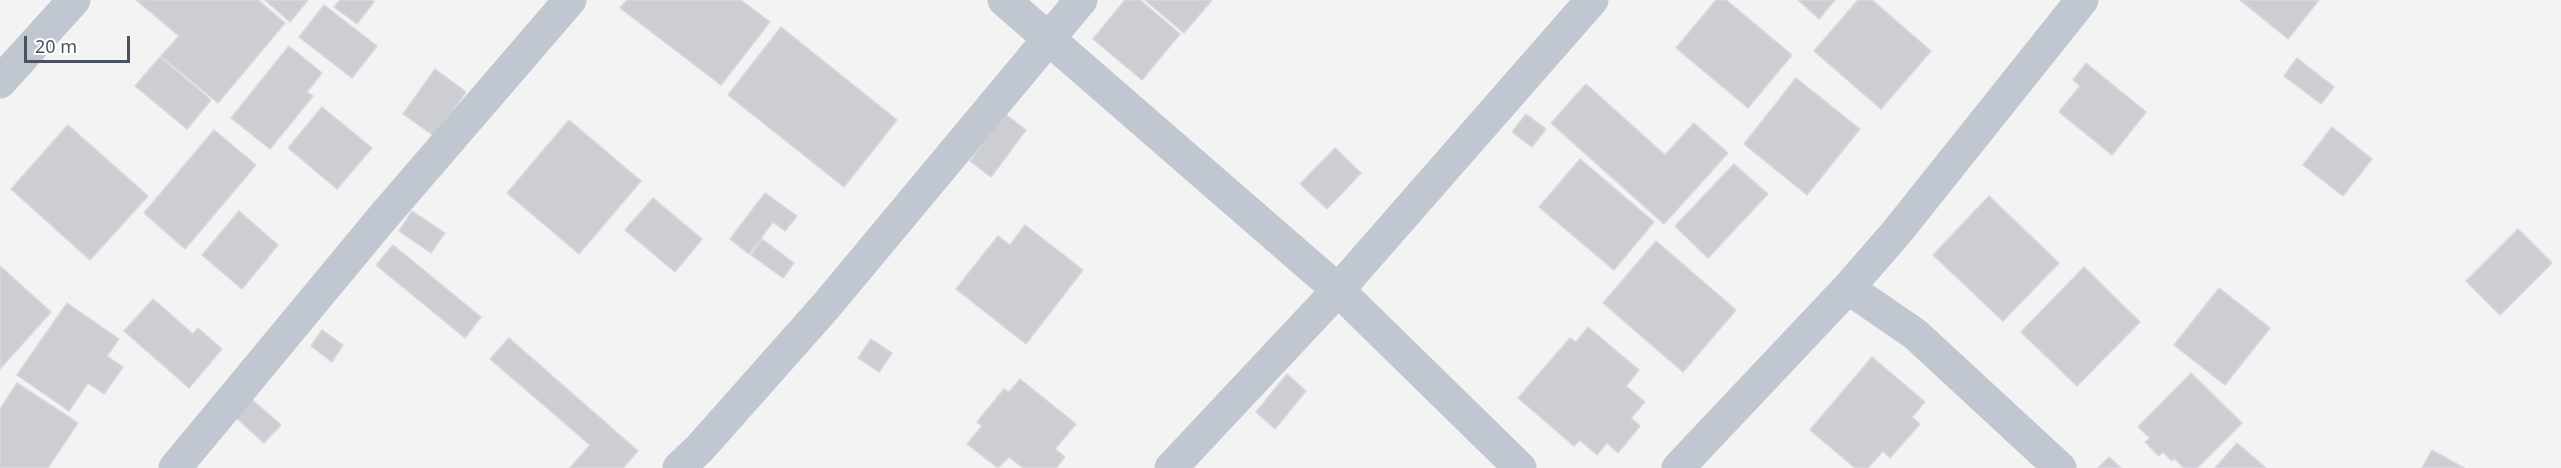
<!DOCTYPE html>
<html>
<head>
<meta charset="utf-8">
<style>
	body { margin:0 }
	#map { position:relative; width:2561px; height:468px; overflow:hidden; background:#f4f3f3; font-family:"Noto Sans",sans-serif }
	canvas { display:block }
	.scale { position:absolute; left:24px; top:36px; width:106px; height:27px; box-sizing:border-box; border:3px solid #4b525f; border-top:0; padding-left:8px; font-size:18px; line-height:21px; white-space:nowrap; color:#4b525f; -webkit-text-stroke:4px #fff; paint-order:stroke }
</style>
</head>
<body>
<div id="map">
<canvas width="2561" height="468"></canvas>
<div class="scale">20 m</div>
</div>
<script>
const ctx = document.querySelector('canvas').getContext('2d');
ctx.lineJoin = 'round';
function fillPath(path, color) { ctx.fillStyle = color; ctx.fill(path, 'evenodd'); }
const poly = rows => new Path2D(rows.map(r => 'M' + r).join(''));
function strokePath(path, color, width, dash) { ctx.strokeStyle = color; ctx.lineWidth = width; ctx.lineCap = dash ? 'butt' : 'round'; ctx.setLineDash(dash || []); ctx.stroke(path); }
const building = poly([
	[136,0,258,0,285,23,218,103,161,56,179,36,136,0],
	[265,0,308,0,290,22,265,0],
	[340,0,372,0,374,2,357,24,334,7,340,0],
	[627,0,741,0,770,22,721,85,620,8,627,0],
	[1125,0,1140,0,1180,34,1142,80,1093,39,1125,0],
	[1145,0,1212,0,1184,33,1145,0],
	[1716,0,1726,0,1792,55,1748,108,1676,48,1716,0],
	[1798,0,1835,0,1819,19,1798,0],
	[1858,0,1872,0,1931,51,1881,109,1814,51,1858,0],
	[2240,0,2319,0,2288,39,2240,0],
	[324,5,377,46,352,78,299,37,324,5],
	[781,27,897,120,844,187,728,95,781,27],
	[289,46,322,73,307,92,313,96,270,149,231,118,289,46],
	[160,57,211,100,187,129,135,86,160,57],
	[2297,58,2334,87,2321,104,2284,76,2297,58],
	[2086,63,2146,112,2112,155,2059,112,2080,86,2073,80,2086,63],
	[435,69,466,92,434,136,403,114,435,69],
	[1796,78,1860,129,1807,195,1744,144,1796,78],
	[1586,84,1665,155,1694,123,1728,153,1664,224,1551,123,1586,84],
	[322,107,372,148,337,189,288,148,322,107],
	[1005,114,1026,130,991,177,970,161,1005,114],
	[1526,114,1546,129,1532,147,1512,132,1526,114],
	[569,120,641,181,579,254,507,193,569,120],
	[68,125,148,196,90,260,11,189,68,125],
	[2332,127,2372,159,2343,196,2303,165,2332,127],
	[214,130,256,165,185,249,144,213,214,130],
	[1335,148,1361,173,1327,209,1300,184,1335,148],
	[1580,159,1654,222,1614,270,1539,207,1580,159],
	[1734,164,1768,194,1708,258,1675,226,1734,164],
	[765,193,797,216,785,231,773,222,749,254,730,239,765,193],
	[1989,196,2059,263,2003,321,1933,255,1989,196],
	[653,198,702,239,675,272,625,230,653,198],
	[239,211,278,245,242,289,202,255,239,211],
	[412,211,445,233,431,253,399,231,412,211],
	[1025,225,1083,270,1026,344,956,289,998,236,1010,245,1025,225],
	[2518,229,2552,263,2500,315,2466,281,2518,229],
	[762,239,794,263,783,278,751,255,762,239],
	[1656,241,1736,310,1683,372,1603,303,1656,241],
	[393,245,481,317,465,338,376,265,393,245],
	[0,266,51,312,0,369,0,266],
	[2084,267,2140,322,2077,386,2021,332,2084,267],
	[2219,288,2270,328,2225,385,2174,345,2219,288],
	[153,299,193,334,198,328,222,349,189,388,124,331,153,299],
	[67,303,119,339,107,356,123,367,104,394,88,383,69,411,17,375,67,303],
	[1588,327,1639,370,1626,386,1645,402,1631,418,1640,426,1618,453,1607,443,1597,455,1580,440,1574,446,1518,398,1570,338,1576,342,1588,327],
	[322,330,343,345,332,362,311,346,322,330],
	[509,338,638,451,623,468,570,468,590,445,490,359,509,338],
	[871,339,892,353,879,372,858,358,871,339],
	[1872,357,1925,402,1912,417,1920,424,1890,458,1883,451,1868,468,1855,468,1810,430,1872,357],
	[2191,373,2242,423,2197,468,2184,468,2174,458,2172,461,2163,452,2159,456,2145,442,2150,438,2138,427,2191,373],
	[1287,374,1306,391,1275,429,1256,412,1287,374],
	[1020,379,1076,424,1055,449,1065,457,1056,468,1023,468,1009,457,998,468,967,444,982,426,977,422,1004,389,1009,392,1020,379],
	[17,383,78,423,48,468,0,468,0,409,17,383],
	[249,397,281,425,264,443,233,415,249,397],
	[2237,443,2266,468,2215,468,2237,443],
	[2432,450,2464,468,2422,468,2432,450],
	[2109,457,2121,468,2098,468,2109,457]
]);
const minor = poly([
	[1004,0,1338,290,1520,468],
	[0,82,74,0],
	[1848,288,1915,334,2060,468],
	[175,468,383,217,570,0],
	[679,468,700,448,826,306,1081,0],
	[1171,468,1338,290,1592,0],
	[1678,468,1848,288,1896,233,2082,0]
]);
fillPath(building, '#cdced4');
strokePath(building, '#d7d8dd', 1.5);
strokePath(minor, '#c1c7d0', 33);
</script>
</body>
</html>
